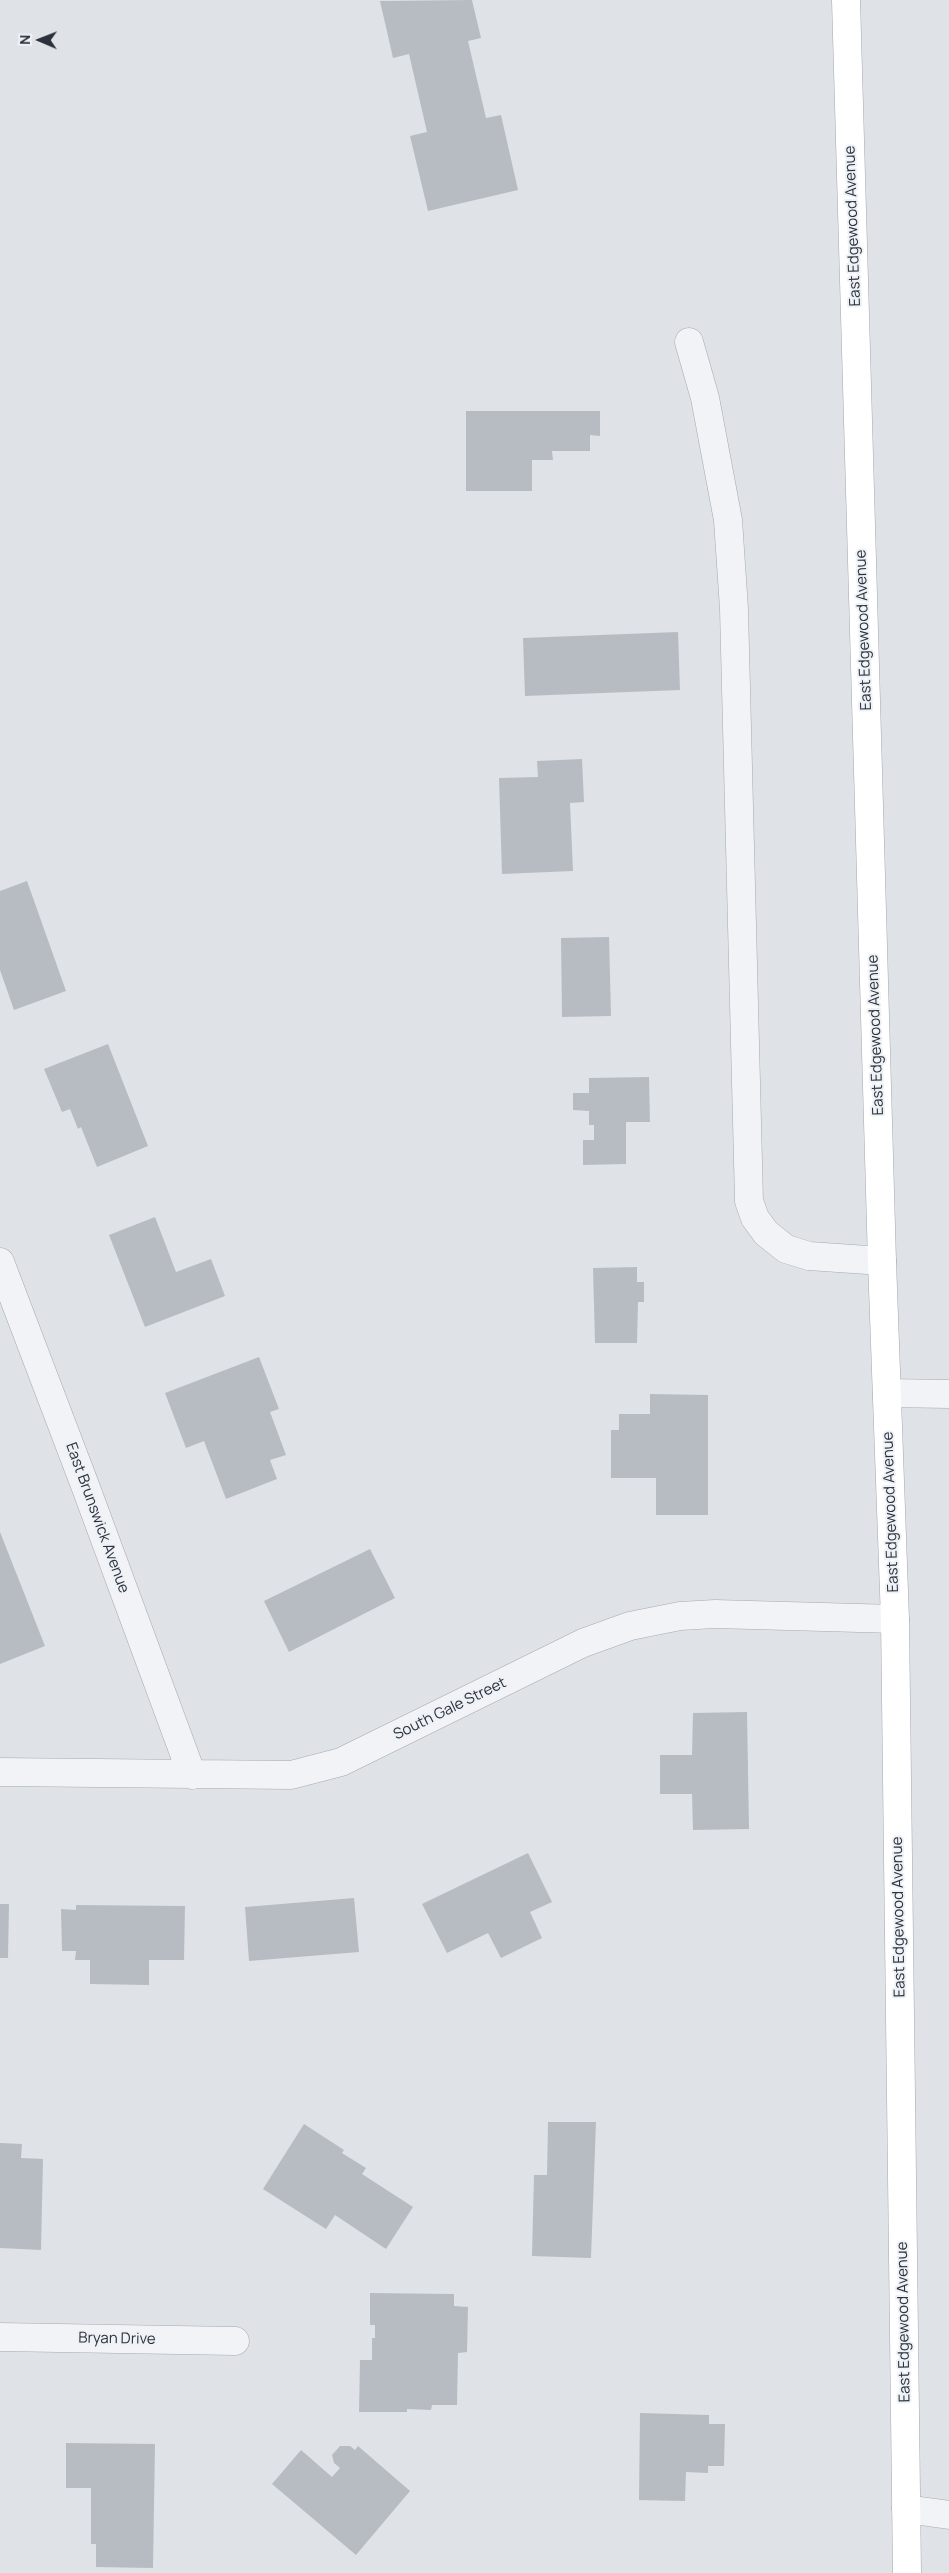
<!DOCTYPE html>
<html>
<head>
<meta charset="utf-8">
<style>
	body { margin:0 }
	#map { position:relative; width:949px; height:2573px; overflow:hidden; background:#dfe3e7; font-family:Manrope,sans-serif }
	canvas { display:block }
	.north { position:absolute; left:15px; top:15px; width:50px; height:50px; -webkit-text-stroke:4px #eef1f5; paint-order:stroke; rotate:271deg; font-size:14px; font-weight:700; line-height:20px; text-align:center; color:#2a313c }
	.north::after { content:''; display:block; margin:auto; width:18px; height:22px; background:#2a313c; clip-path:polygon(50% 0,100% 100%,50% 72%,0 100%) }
</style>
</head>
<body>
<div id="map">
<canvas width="949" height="2573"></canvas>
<div class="north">N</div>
</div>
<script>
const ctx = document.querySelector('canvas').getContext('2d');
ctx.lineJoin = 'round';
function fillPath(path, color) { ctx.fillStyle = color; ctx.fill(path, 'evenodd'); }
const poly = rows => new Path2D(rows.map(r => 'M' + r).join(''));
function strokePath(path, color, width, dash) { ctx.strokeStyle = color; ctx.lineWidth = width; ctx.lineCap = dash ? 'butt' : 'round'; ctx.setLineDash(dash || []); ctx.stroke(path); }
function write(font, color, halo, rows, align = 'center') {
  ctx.font = font + ' Manrope,sans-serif'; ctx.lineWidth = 4; ctx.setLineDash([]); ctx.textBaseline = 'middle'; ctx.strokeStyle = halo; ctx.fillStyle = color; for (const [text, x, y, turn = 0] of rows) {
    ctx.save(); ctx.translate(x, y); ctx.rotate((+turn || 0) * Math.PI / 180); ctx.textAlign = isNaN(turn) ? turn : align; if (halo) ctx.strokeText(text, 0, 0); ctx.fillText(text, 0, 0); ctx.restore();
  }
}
const building = poly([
	[472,0,481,38,468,41,486,118,501,115,518,190,428,211,410,136,427,132,409,54,393,58,380,1],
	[466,411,600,411,600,436,590,435,590,451,552,451,553,460,532,460,532,491,466,491],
	[678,632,680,690,525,696,523,638],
	[582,759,584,802,570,803,573,871,502,874,499,778,538,777,537,761],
	[27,881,66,991,14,1010,0,970,0,891],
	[609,937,611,1016,562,1017,561,938],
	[108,1044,148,1146,97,1167,81,1127,78,1129,70,1109,62,1112,44,1069],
	[649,1077,650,1122,626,1122,626,1164,583,1165,583,1140,594,1140,594,1125,589,1125,589,1111,573,1110,573,1093,589,1093,589,1078],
	[155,1217,176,1272,211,1259,225,1296,145,1327,109,1235],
	[637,1267,637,1282,644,1282,644,1302,638,1302,637,1343,595,1343,593,1268],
	[259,1357,279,1409,270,1412,286,1455,270,1460,277,1479,226,1499,204,1441,186,1448,165,1393],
	[650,1394,708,1395,708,1515,656,1515,656,1478,611,1478,611,1430,619,1430,619,1414,650,1414],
	[0,1532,45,1646,0,1664],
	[370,1549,395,1598,289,1652,264,1601],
	[747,1712,749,1829,693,1830,692,1794,660,1794,660,1755,692,1755,693,1713],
	[528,1853,552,1902,530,1912,542,1938,501,1958,488,1933,447,1953,422,1904],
	[354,1898,359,1952,249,1961,245,1907],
	[0,1904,9,1904,8,1958,0,1958],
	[76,1905,185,1906,184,1960,149,1960,149,1985,90,1984,90,1960,75,1960,76,1951,62,1951,61,1909,76,1910],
	[548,2122,596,2122,591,2258,532,2256,534,2175,547,2175],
	[304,2124,344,2150,342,2153,366,2168,362,2174,413,2207,386,2249,335,2215,326,2229,263,2189],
	[0,2143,22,2144,21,2158,43,2159,41,2250,0,2248],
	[370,2293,454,2294,454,2306,468,2307,467,2352,458,2353,457,2405,432,2405,431,2410,407,2409,407,2412,359,2412,360,2360,372,2360,372,2338,375,2338,375,2325,370,2325],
	[640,2413,709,2415,709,2424,725,2424,724,2466,708,2466,708,2473,686,2472,685,2501,639,2500],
	[66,2443,155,2444,153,2568,96,2567,96,2544,91,2544,91,2488,66,2488],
	[340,2446,350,2446,355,2450,358,2446,410,2491,356,2555,272,2484,301,2450,332,2477,340,2468,334,2463,332,2455]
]);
const minor = poly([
	[689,342,705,398,728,520,734,609,749,1201,755,1218,766,1233,786,1249,809,1256,882,1261],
	[0,1262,86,1488,192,1775],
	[887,1393,949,1394],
	[0,1772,291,1775,341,1762,583,1643,630,1626,680,1616,715,1614,895,1619],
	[0,2337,235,2341],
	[906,2509,949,2515]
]);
const major = poly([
	[846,0,882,1261,895,1619,907,2573]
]);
const streetNames = [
	["East Edgewood Avenue",853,226,-92],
	["East Edgewood Avenue",864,630,-92],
	["East Edgewood Avenue",876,1035,-92],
	["East Edgewood Avenue",891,1512,-92],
	["East Brunswick Avenue",97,1518,70],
	["South Gale Street",450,1709,-26],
	["East Edgewood Avenue",899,1917,-91],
	["East Edgewood Avenue",904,2322,-91],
	["Bryan Drive",117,2339,1]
];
fillPath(building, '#b7bcc3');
strokePath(minor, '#a5aab0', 29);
strokePath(major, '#a0a8b1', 29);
strokePath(minor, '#f1f3f6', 28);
strokePath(major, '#fff', 28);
write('15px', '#2a313c', '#eef1f5', streetNames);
</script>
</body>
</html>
